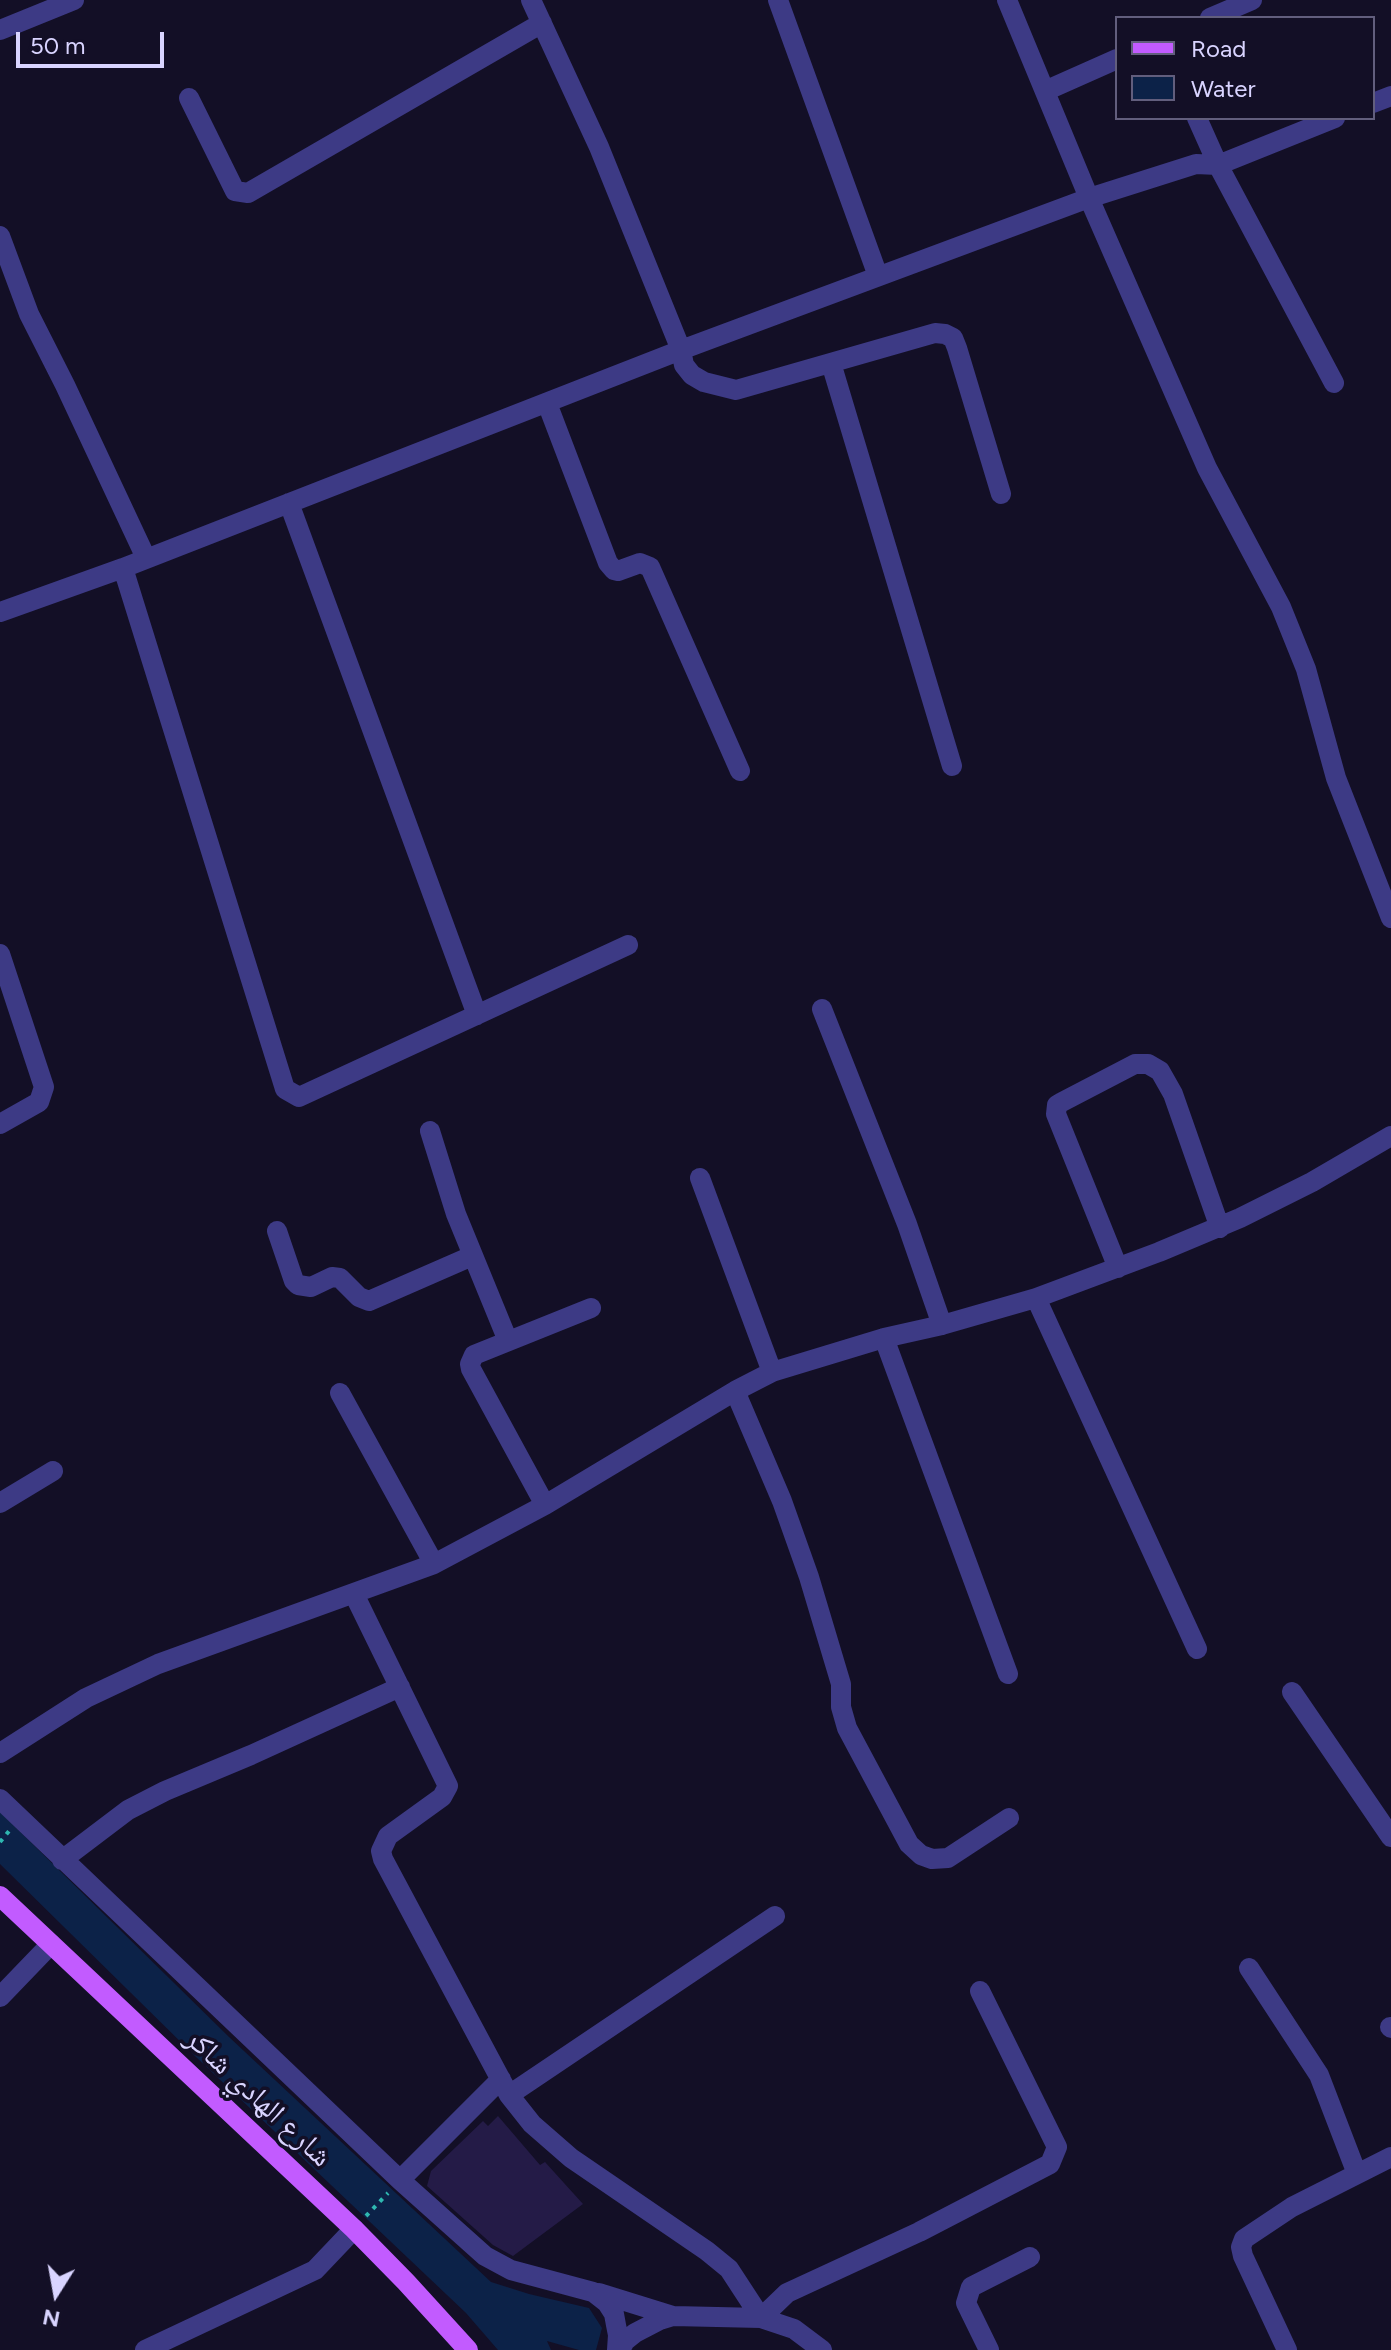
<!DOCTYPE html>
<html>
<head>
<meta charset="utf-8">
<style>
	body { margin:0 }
	#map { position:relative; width:1391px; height:2350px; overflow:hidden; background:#130f26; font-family:Figtree,sans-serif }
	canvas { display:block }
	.legend { position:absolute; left:1115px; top:16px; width:260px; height:104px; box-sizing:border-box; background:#130f26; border:2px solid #625e7d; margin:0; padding:10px 14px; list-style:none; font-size:24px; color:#d9d4ff }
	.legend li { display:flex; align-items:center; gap:16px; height:40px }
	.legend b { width:40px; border:2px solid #625e7d }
	.north { position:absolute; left:16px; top:2254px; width:80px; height:80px; -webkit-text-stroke:6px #130f26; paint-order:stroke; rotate:191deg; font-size:22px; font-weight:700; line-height:32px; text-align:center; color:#d9d4ff }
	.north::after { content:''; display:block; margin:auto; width:28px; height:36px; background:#d9d4ff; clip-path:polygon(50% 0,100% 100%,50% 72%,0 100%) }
	.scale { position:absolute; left:16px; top:32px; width:148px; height:36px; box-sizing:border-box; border:4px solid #d9d4ff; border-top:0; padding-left:10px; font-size:24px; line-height:28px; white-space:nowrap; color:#d9d4ff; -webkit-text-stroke:6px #130f26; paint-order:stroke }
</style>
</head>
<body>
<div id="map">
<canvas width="1391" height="2350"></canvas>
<ul class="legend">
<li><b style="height:10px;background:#c25bff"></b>Road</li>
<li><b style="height:22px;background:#0c2248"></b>Water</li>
</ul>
<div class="north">N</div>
<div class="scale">50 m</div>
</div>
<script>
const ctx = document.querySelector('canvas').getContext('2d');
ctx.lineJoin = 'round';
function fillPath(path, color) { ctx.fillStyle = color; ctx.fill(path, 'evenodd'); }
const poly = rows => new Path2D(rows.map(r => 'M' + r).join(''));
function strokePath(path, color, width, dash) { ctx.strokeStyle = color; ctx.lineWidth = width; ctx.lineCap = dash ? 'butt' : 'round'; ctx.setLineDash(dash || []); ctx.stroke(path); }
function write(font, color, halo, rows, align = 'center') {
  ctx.font = font + ' Figtree,"Noto Naskh Arabic",sans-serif'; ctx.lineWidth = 7; ctx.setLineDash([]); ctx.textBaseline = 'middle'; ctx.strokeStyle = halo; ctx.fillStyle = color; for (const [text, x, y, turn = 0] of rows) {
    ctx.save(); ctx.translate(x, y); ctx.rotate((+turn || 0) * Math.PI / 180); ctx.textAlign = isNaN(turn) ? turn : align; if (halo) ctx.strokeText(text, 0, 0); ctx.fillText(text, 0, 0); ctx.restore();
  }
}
const water = poly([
	[0,1812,229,2037,491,2282,529,2294,589,2308,602,2328,596,2350,579,2350,547,2341,551,2350,498,2350,466,2313,196,2057,0,1864]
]);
const building = poly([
	[498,2116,540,2165,545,2162,583,2204,513,2256,493,2245,427,2186,431,2171,483,2121,488,2126]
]);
const path = poly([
	[0,1842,9,1831],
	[366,2216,388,2193]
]);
const minor = poly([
	[531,0,599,147,681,350,684,365,692,375,704,382,736,390,935,333,945,334,953,338,957,348,1001,494],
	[778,0,878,276],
	[1210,18,1252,0],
	[0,30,74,0],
	[1045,91,1117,59],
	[189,98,235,191,248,193,542,23],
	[1373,103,1391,96],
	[1197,118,1218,165,1334,383],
	[1335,118,1218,165,1196,164,1089,198,1207,468,1281,607,1306,669,1336,778,1391,918],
	[0,236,29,314,65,385,146,558],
	[831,363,952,766],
	[547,403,608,563,614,570,618,571,640,563,650,567,740,771],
	[289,503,477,1015],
	[123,568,285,1089,299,1097,628,945],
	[0,612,123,568,681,350,1089,198,1007,0],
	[0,954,44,1087,39,1102,0,1124],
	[822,1009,907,1224,942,1325],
	[430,1131,456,1214,508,1341],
	[700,1178,772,1372],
	[277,1231,294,1281,298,1285,311,1287,332,1277,340,1278,359,1297,369,1301,472,1256],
	[1118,1268,1056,1114,1057,1105,1062,1102,1135,1064,1148,1064,1160,1071,1173,1094,1220,1228],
	[1036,1298,1197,1649],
	[884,1338,1008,1674],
	[735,1391,782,1501,809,1577,841,1684,841,1707,847,1728,909,1844,921,1855,932,1859,948,1858,1009,1818],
	[340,1393,434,1564],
	[0,1503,53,1471],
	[545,1505,471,1369,470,1364,474,1355,591,1308],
	[354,1594,448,1786,442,1797,388,1836,381,1851,383,1859,509,2095,532,2124,571,2158,707,2251,729,2269,761,2318],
	[1292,1692,1391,1837],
	[0,1753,86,1698,158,1664,434,1564,545,1505,735,1391,772,1372,884,1338,942,1325,1036,1298,1159,1252,1240,1218,1312,1182,1391,1136],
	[0,1799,400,2180,485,2256,511,2270,593,2292,607,2303,614,2314,616,2325,618,2335,617,2350],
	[62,1860,128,1810,165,1791,251,1755,400,1687],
	[1249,1968,1319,2075,1357,2174],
	[0,1997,51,1944],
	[1390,2027,1391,2028],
	[509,2095,775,1916],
	[400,2180,501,2079],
	[599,2293,673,2316,761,2318,794,2329,822,2350],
	[761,2318,787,2293,919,2232,1050,2164,1057,2147,980,1991],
	[145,2350,315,2270,354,2229],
	[620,2350,625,2341,635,2333,660,2320,673,2316],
	[989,2350,966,2303,971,2287,1030,2257],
	[1287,2350,1243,2256,1241,2247,1244,2239,1292,2207,1391,2157]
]);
const major = poly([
	[0,1896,354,2229,406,2282,468,2350]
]);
const streetNames = [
	["شارع الهادي شاكر",258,2098,43]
];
fillPath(water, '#0c2248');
fillPath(building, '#241b47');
strokePath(path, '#2fb8b0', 4, [4, 6]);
strokePath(minor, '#3d3a85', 20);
strokePath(major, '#c25bff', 20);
write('30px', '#d9d4ff', '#130f26', streetNames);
</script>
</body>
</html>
